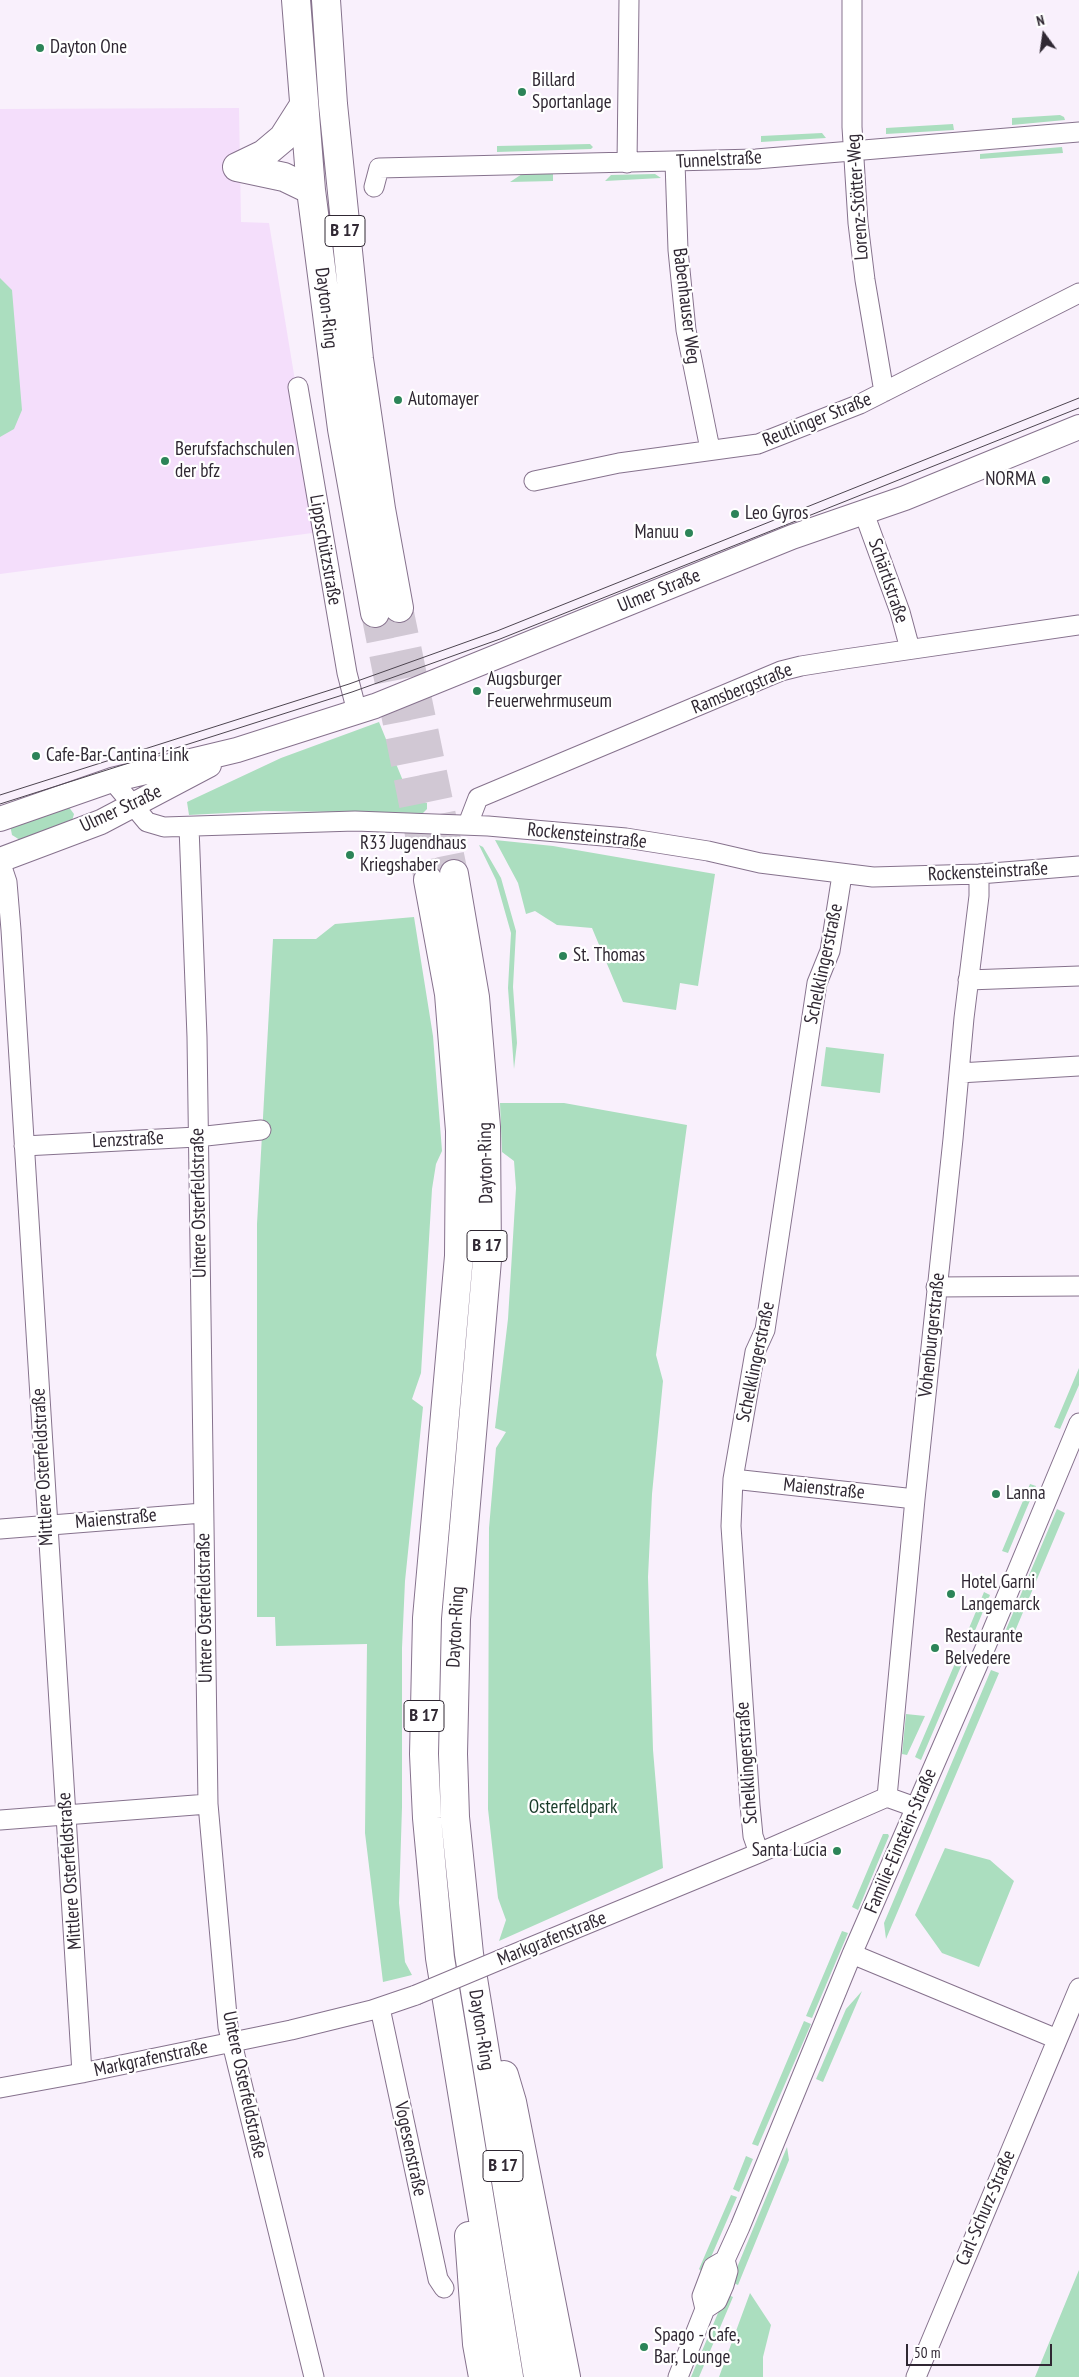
<!DOCTYPE html>
<html>
<head>
<meta charset="utf-8">
<style>
	body { margin:0 }
	#map { position:relative; width:1079px; height:2377px; overflow:hidden; background:#f9f0fc; font-family:"PT Sans Narrow",sans-serif }
	canvas { display:block }
	.north { position:absolute; left:1019px; top:10px; width:50px; height:50px; -webkit-text-stroke:4px #fff; paint-order:stroke; rotate:346deg; font-size:14px; font-weight:700; line-height:20px; text-align:center; color:#302833 }
	.north::after { content:''; display:block; margin:auto; width:18px; height:22px; background:#302833; clip-path:polygon(50% 0,100% 100%,50% 72%,0 100%) }
	.scale { position:absolute; left:906px; top:2344px; width:146px; height:22px; box-sizing:border-box; border:2px solid #302833; border-top:0; padding-left:6px; font-size:15px; line-height:18px; white-space:nowrap; color:#302833; -webkit-text-stroke:4px #fff; paint-order:stroke }
</style>
</head>
<body>
<div id="map">
<canvas width="1079" height="2377"></canvas>
<div class="north">N</div>
<div class="scale">50 m</div>
</div>
<script>
const c = document.querySelector('canvas').getContext('2d');
c.lineJoin = 'round';
function fillPath(path, color) { c.fillStyle = color; c.fill(path, 'evenodd'); }
const toPath = rows => new Path2D(rows.map(r => 'M' + r).join(''));
function trace(path, color, width, dash) { c.strokeStyle = color; c.lineWidth = width; c.lineCap = dash ? 'butt' : 'round'; c.setLineDash(dash || []); c.stroke(path); }
function label(font, color, halo, rows, align = 'center') {
  c.font = font + ' "PT Sans Narrow",sans-serif'; c.lineWidth = 4.5; c.setLineDash([]); c.textBaseline = 'middle'; c.strokeStyle = halo; c.fillStyle = color; for (const [text, x, y, turn = 0] of rows) {
    c.save(); c.translate(x, y); c.rotate((+turn || 0) * Math.PI / 180); c.textAlign = isNaN(turn) ? turn : align; if (halo) c.strokeText(text, 0, 0); c.fillText(text, 0, 0); c.restore();
  }
}
const built = toPath([
	[239,108,241,222,269,223,320,532,0,574,0,109]
]);
const green = toPath([
	[1060,115,1064,117,1065,120,1012,125,1012,118],
	[953,124,954,130,886,134,886,128],
	[822,133,826,138,761,142,761,136],
	[590,144,593,147,591,149,497,152,497,146],
	[1062,147,1063,153,980,159,980,154],
	[553,169,553,181,510,182,525,172],
	[655,174,661,178,605,181,611,175],
	[0,278,12,290,22,410,14,429,0,437],
	[379,722,410,798,427,803,427,809,423,813,264,811,189,815,187,802,281,758],
	[68,806,74,814,72,821,20,840,12,835,10,825],
	[495,840,553,846,715,874,698,986,680,983,676,1010,623,1002,592,928,557,925,535,911,526,914,518,883],
	[479,845,483,847,501,878,516,931,513,987,517,1043,514,1069,508,988,511,933,496,880],
	[414,917,433,1036,442,1151,436,1164,432,1189,421,1373,412,1399,423,1407,405,1581,402,1648,402,1807,399,1903,405,1962,412,1975,383,1982,365,1833,367,1644,276,1646,275,1617,257,1617,257,1224,273,939,316,939,335,924],
	[826,1047,884,1054,880,1093,821,1086],
	[500,1103,564,1103,687,1125,656,1355,663,1381,652,1494,648,1577,653,1750,663,1868,499,1941,506,1920,498,1898,488,1809,489,1528,496,1448,506,1432,495,1428,508,1319,516,1188,514,1161,502,1152],
	[1079,1368,1079,1385,1060,1429,1054,1427],
	[1030,1484,1036,1486,1008,1553,1002,1551],
	[1057,1509,1065,1513,1010,1643,1002,1639],
	[984,1592,990,1595,971,1640,965,1638],
	[959,1654,965,1657,921,1760,915,1757],
	[991,1670,999,1673,886,1939,884,1923],
	[906,1714,925,1716,907,1755,902,1754],
	[883,1834,888,1834,889,1836,858,1910,852,1907],
	[945,1848,990,1860,1014,1881,979,1967,942,1953,915,1915],
	[842,1931,848,1933,812,2018,806,2016],
	[862,1991,823,2082,816,2079,846,2009],
	[804,2021,811,2024,758,2146,752,2144],
	[787,2147,789,2160,738,2285,731,2282],
	[746,2156,753,2159,739,2192,733,2189],
	[731,2195,737,2197,705,2271,702,2272,699,2269],
	[1079,2270,1079,2377,1035,2377],
	[750,2293,771,2325,763,2357,763,2377,719,2377],
	[726,2294,733,2297,699,2377,691,2377]
]);
const trunkTunnel = toPath([
	[399,608,454,874],
	[375,613,428,880]
]);
const minor = toPath([
	[852,0,852,127,858,223,865,280,884,392],
	[675,162,678,250,686,330,710,449],
	[627,163,629,0],
	[374,187,379,168,756,159,1079,132],
	[298,387,347,673,357,712],
	[534,481,619,463,758,444,860,404,1079,293],
	[864,513,900,612,910,649],
	[112,780,147,822,164,827,355,821,488,826,626,838,708,851,760,863,873,877,979,874,1079,866],
	[468,824,478,798,781,671,801,666,845,659,1079,625],
	[189,827,197,1037,208,1804,228,2027,314,2377],
	[0,861,7,882,11,930,82,2073],
	[968,980,1079,976],
	[959,1073,1079,1066],
	[24,1146,197,1137,261,1130],
	[936,1287,1079,1286],
	[733,1479,915,1499],
	[0,1529,203,1513],
	[887,1797,915,1499,953,1139,964,1018,979,896,979,874],
	[0,1820,208,1804],
	[759,1853,753,1836,750,1805,731,1526,733,1479,755,1352,765,1330,817,983,830,951,842,875],
	[852,1954,1057,2039],
	[502,1959,759,1853,887,1797,915,1807],
	[380,2008,438,2279,444,2288],
	[0,2088,82,2073,291,2030,372,2010,416,1995],
	[705,2309,702,2296,713,2267,725,2260,740,2227,852,1954,986,1646,1079,1423],
	[678,2377,705,2309,717,2301,724,2285,728,2271,725,2260],
	[916,2377,1079,1988]
]);
const tertiary = toPath([
	[0,819,112,780,237,750,375,706,792,537,905,498,1079,427],
	[0,860,101,822,209,765]
]);
const trunk = toPath([
	[296,0,311,190,335,376,342,429,375,613],
	[326,0,333,104,359,359,381,509,399,608],
	[237,167,264,154,283,138,304,105],
	[237,167,284,177,311,190],
	[454,874,475,997,486,1127,487,1260,456,1619,453,1754,455,1817,469,1954,538,2377],
	[428,880,449,994,460,1131,459,1256,427,1618,424,1754,427,1818,440,1958,509,2377],
	[504,2075,512,2102,566,2377],
	[469,2236,477,2344,483,2377]
]);
const tram = toPath([
	[0,795,349,684,497,631,1079,398],
	[0,804,352,692,500,639,1079,408]
]);
const minorBridge = toPath([
	[416,1995,502,1959]
]);
const markers = [
	[40,48,5,"#2c8458"],
	[522,92,5,"#2c8458"],
	[398,400,5,"#2c8458"],
	[165,461,5,"#2c8458"],
	[1046,480,5,"#2c8458"],
	[735,514,5,"#2c8458"],
	[689,533,5,"#2c8458"],
	[477,691,5,"#2c8458"],
	[36,756,5,"#2c8458"],
	[350,855,5,"#2c8458"],
	[563,956,5,"#2c8458"],
	[996,1494,5,"#2c8458"],
	[951,1594,5,"#2c8458"],
	[935,1648,5,"#2c8458"],
	[837,1851,5,"#2c8458"],
	[644,2347,5,"#2c8458"]
];
const shields = [
	[345,231,40],
	[487,1246,40],
	[424,1716,40],
	[503,2166,40]
];
const shieldNames = [
	["B 17",345,231],
	["B 17",487,1246],
	["B 17",424,1716],
	["B 17",503,2166]
];
const poiNames = [
	["Dayton One",50,48],
	["Billard",532,81],
	["Sportanlage",532,103],
	["Automayer",408,400],
	["Berufsfachschulen",175,450],
	["der bfz",175,472],
	["NORMA",1036,480,"right"],
	["Leo Gyros",745,514],
	["Manuu",679,533,"right"],
	["Augsburger",487,680],
	["Feuerwehrmuseum",487,702],
	["Cafe-Bar-Cantina Link",46,756],
	["R33 Jugendhaus",360,844],
	["Kriegshaber",360,866],
	["St. Thomas",573,956],
	["Lanna",1006,1494],
	["Hotel Garni",961,1583],
	["Langemarck",961,1605],
	["Restaurante",945,1637],
	["Belvedere",945,1659],
	["Santa Lucia",827,1851,"right"],
	["Spago - Cafe,",654,2336],
	["Bar, Lounge",654,2358]
];
const streetNames = [
	["Tunnelstraße",719,160,-3],
	["Lorenz-Stötter-Weg",858,197,-94],
	["Babenhauser Weg",686,306,83],
	["Dayton-Ring",326,308,83],
	["Reutlinger Straße",817,420,-22],
	["Lippschützstraße",325,550,80],
	["Schärtlstraße",888,581,71],
	["Ulmer Straße",659,591,-22],
	["Ramsbergstraße",742,689,-22],
	["Ulmer Straße",121,809,-25],
	["Rockensteinstraße",587,836,6],
	["Rockensteinstraße",988,872,-3],
	["Schelklingerstraße",824,964,-78],
	["Lenzstraße",128,1140,-3],
	["Dayton-Ring",486,1163,-91],
	["Untere Osterfeldstraße",199,1203,-91],
	["Vohenburgerstraße",932,1335,-84],
	["Schelklingerstraße",756,1362,-78],
	["Mittlere Osterfeldstraße",43,1467,-93],
	["Maienstraße",824,1489,6],
	["Maienstraße",116,1519,-5],
	["Untere Osterfeldstraße",205,1608,-91],
	["Dayton-Ring",456,1627,-87],
	["Schelklingerstraße",747,1763,-94],
	["Familie-Einstein-Straße",901,1841,-67],
	["Mittlere Osterfeldstraße",70,1871,-94],
	["Markgrafenstraße",552,1939,-22],
	["Dayton-Ring",481,2030,81],
	["Markgrafenstraße",151,2059,-12],
	["Untere Osterfeldstraße",244,2085,78],
	["Vogesenstraße",410,2149,78],
	["Carl-Schurz-Straße",986,2208,-67]
];
const parkNames = [
	["Osterfeldpark",573,1808]
];
fillPath(built, '#f4defb');
fillPath(green, '#abdebf');
trace(trunkTunnel, '#d1c8d4', 28, [28, 14]);
trace(minor, '#86728d', 21);
trace(tertiary, '#86728d', 26);
trace(trunk, '#86728d', 30);
trace(minor, '#fff', 19);
trace(tertiary, '#fff', 24);
trace(trunk, '#fff', 28);
trace(tram, '#4d4550', 1);
trace(minorBridge, '#86728d', 21, []);
trace(minorBridge, '#fff', 19);
for (const [x, y, r, color] of markers) { const dot = new Path2D(); dot.arc(x, y, r, 0, 2 * Math.PI); c.fillStyle = color; c.fill(dot); trace(dot, '#fff', 2); }
for (const [x, y, w] of shields) { const box = new Path2D(); box.roundRect(x - w / 2, y - 15.5, w, 31, 4); c.fillStyle = '#fff'; c.fill(box); trace(box, '#302833', 1); }
label('bold 18px', '#302833', null, shieldNames);
label('19px', '#302833', '#fff', poiNames, 'left');
label('19px', '#302833', '#fff', streetNames);
label('19px', '#183a28', '#fff', parkNames);
</script>
</body>
</html>
